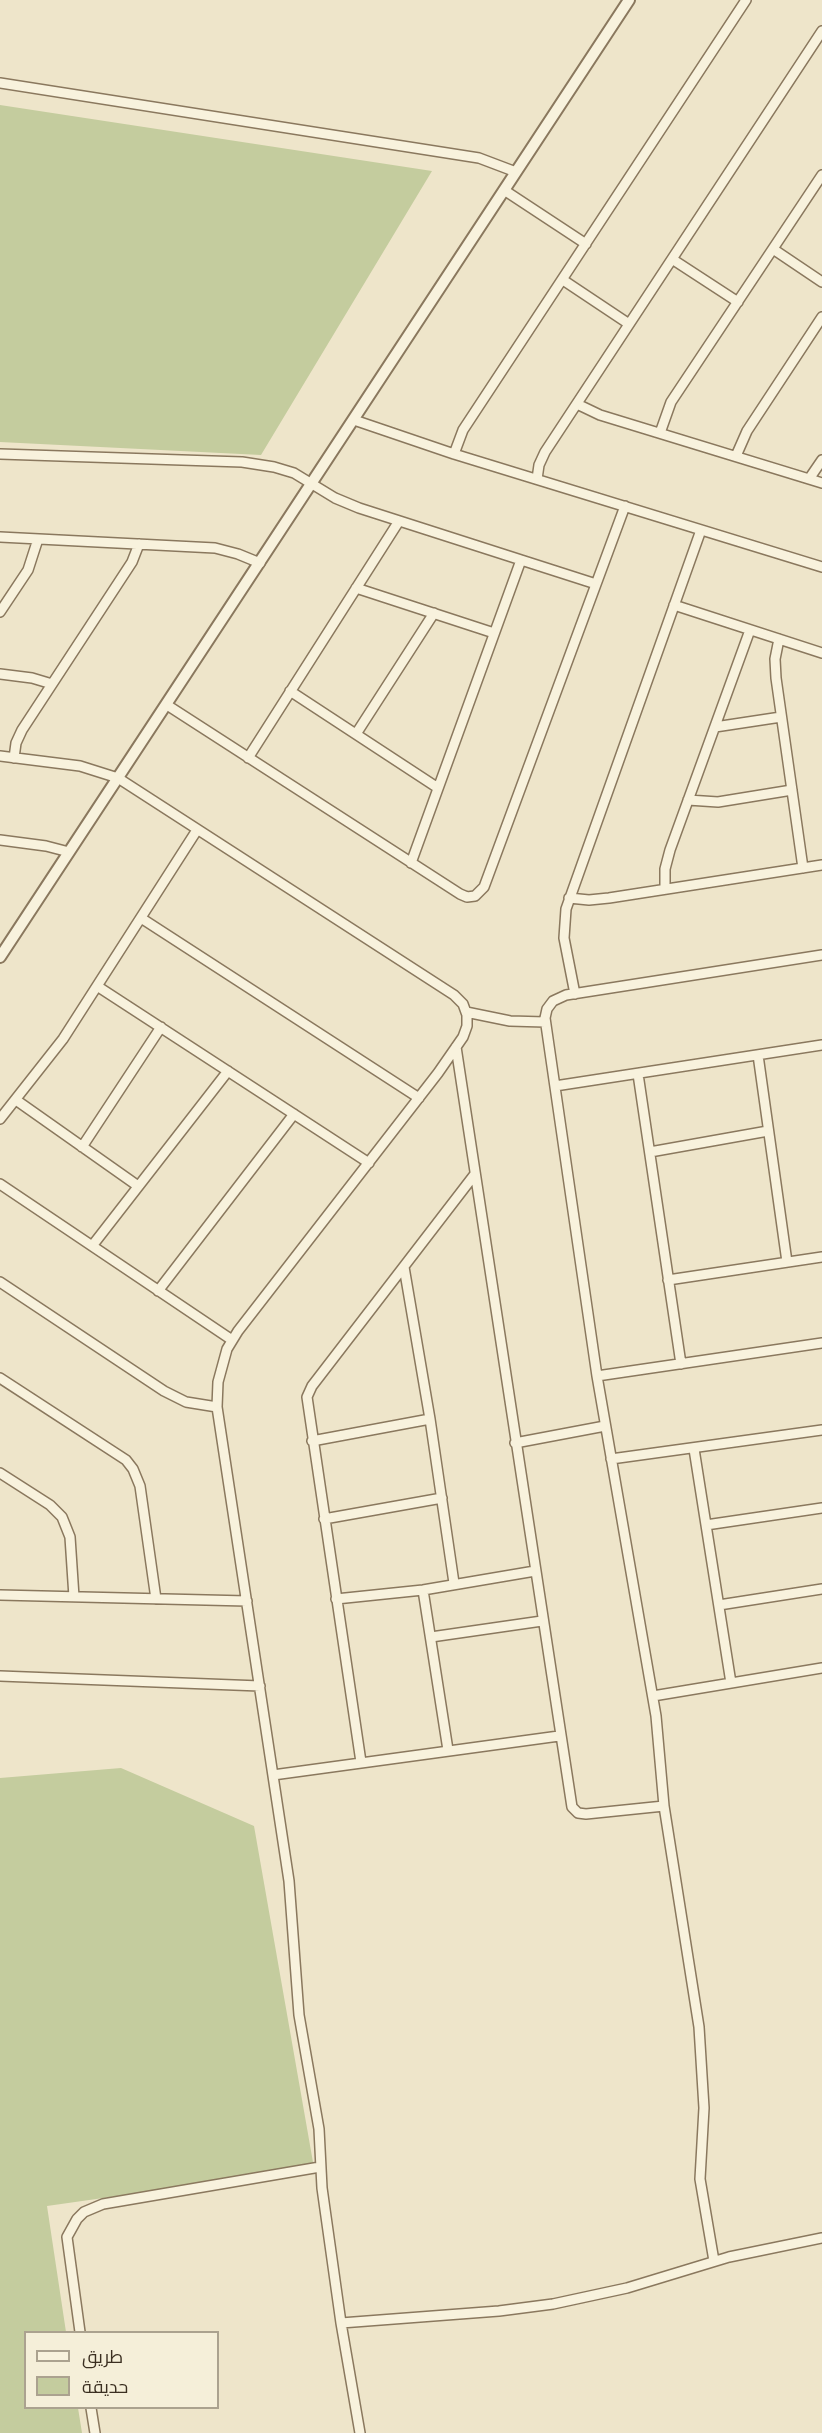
<!DOCTYPE html>
<html>
<head>
<meta charset="utf-8">
<style>
	body { margin:0 }
	#map { position:relative; width:822px; height:2433px; overflow:hidden; background:#eee5ca; font-family:Georgia,Cairo,serif }
	canvas { display:block }
	.legend { position:absolute; left:24px; top:2331px; width:195px; height:78px; box-sizing:border-box; background:#f5efd9; border:2px solid #aba28f; margin:0; padding:8px 10px; list-style:none; font-size:18px; color:#3b2f21 }
	.legend li { display:flex; align-items:center; gap:12px; height:30px }
	.legend b { width:30px; border:2px solid #aba28f }
</style>
</head>
<body>
<div id="map">
<canvas width="822" height="2433"></canvas>
<ul class="legend">
<li><b style="height:8px;background:#f8f2dd"></b>طريق</li>
<li><b style="height:16px;background:#c4cc9e"></b>حديقة</li>
</ul>
</div>
<script>
const c = document.querySelector('canvas').getContext('2d');
c.lineJoin = 'round';
function fillPath(path, color) { c.fillStyle = color; c.fill(path, 'evenodd'); }
const toPath = rows => new Path2D(rows.map(r => 'M' + r).join(''));
function trace(path, color, width, dash) { c.strokeStyle = color; c.lineWidth = width; c.lineCap = dash ? 'butt' : 'round'; c.setLineDash(dash || []); c.stroke(path); }
const green = toPath([
	[0,105,432,171,261,455,0,442],
	[121,1768,254,1826,314,2168,47,2206,66,2332,26,2332,26,2408,78,2408,82,2433,0,2433,0,1778]
]);
const minor = toPath([
	[0,83,479,158,516,172],
	[504,190,586,244],
	[773,249,822,282],
	[672,259,738,302],
	[563,280,629,324],
	[577,404,600,415,822,483],
	[354,420,454,454,822,567],
	[660,433,671,402,822,175],
	[0,454,242,462,274,467,294,473,335,498,359,508,596,584],
	[454,454,463,430,746,0],
	[736,456,747,431,822,317],
	[537,479,539,465,545,452,822,31],
	[809,479,822,460],
	[0,537,215,548,238,554,260,563],
	[356,588,494,633],
	[674,605,822,653],
	[0,612,28,570,38,539],
	[779,639,775,659,776,678,803,868],
	[0,674,32,678,52,684],
	[290,691,438,788],
	[167,705,460,894,467,897,475,896,484,887,625,506],
	[715,727,781,717],
	[356,734,434,613],
	[0,756,80,766,118,778,454,995,463,1004,467,1015,467,1026,463,1037,438,1073,238,1331,227,1349,218,1382,217,1407,289,1881,299,2015,319,2129,322,2188,341,2323,360,2433],
	[14,758,16,743,22,730,132,562,139,544],
	[248,758,399,521],
	[688,800,718,802,792,790],
	[0,840,46,846,69,852],
	[411,863,521,560],
	[665,889,665,869,670,850,750,630],
	[569,898,589,900,609,898,822,865],
	[141,918,419,1098],
	[97,986,369,1163],
	[575,994,564,938,566,909,701,530],
	[466,1012,510,1021,545,1022],
	[456,1047,572,1807,578,1813,586,1814,664,1806],
	[758,1055,787,1262],
	[638,1074,681,1364],
	[555,1086,822,1045],
	[16,1100,138,1186],
	[0,1119,63,1039,197,830],
	[82,1147,161,1027],
	[650,1152,768,1131],
	[0,1184,232,1340],
	[92,1246,228,1071],
	[404,1267,430,1419,454,1583],
	[668,1280,822,1257],
	[0,1282,164,1391,186,1402,217,1407],
	[158,1291,294,1114],
	[597,1376,822,1343],
	[0,1378,126,1460,133,1469,140,1486,156,1599],
	[312,1441,430,1419],
	[515,1443,605,1426],
	[694,1449,731,1683],
	[611,1459,822,1430],
	[0,1473,50,1505,62,1517,70,1537,74,1597],
	[324,1519,442,1498],
	[706,1525,822,1508],
	[423,1590,448,1750],
	[0,1595,247,1601],
	[336,1599,423,1590,535,1571],
	[719,1605,822,1589],
	[431,1637,542,1621],
	[0,1676,260,1686],
	[653,1696,822,1668],
	[361,1762,307,1397,312,1386,475,1174],
	[273,1775,559,1736],
	[714,2261,700,2179,704,2108,699,2027,664,1806,656,1716,597,1376,545,1018,547,1009,553,1001,566,995,822,955],
	[341,2323,499,2311,553,2304,627,2288,729,2257,822,2238],
	[80,2332,67,2237,77,2219,84,2212,103,2204,320,2167],
	[91,2408,95,2433]
]);
const tertiary = toPath([
	[0,957,629,0]
]);
fillPath(green, '#c4cc9e');
trace(minor, '#8a785e', 12);
trace(tertiary, '#8a785e', 14);
trace(minor, '#f8f2dd', 9);
trace(tertiary, '#f8f2dd', 10);
</script>
</body>
</html>
